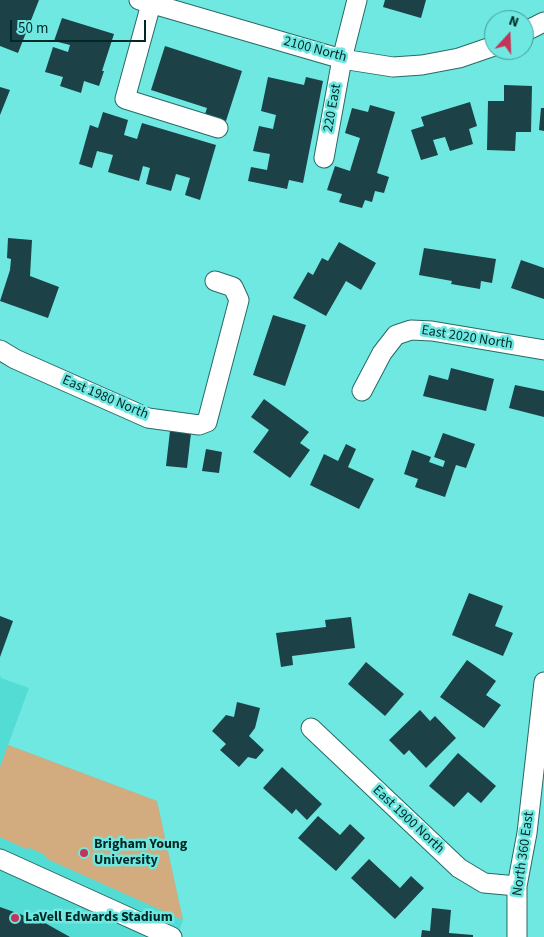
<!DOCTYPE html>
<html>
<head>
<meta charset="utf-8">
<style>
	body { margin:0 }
	#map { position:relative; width:544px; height:937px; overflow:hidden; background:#6fe8e1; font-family:"Source Sans 3",sans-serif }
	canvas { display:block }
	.north { position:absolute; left:484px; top:10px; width:50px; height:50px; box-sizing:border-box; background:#6fe8e1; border:1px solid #439b97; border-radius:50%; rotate:20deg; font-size:14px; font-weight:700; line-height:20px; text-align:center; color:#002827 }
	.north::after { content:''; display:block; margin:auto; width:18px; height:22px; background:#c33459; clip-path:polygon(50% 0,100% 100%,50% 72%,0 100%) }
	.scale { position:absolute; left:10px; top:20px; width:136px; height:22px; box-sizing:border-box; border:2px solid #002827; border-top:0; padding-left:6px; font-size:15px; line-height:18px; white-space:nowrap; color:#002827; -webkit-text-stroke:4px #6fe8e1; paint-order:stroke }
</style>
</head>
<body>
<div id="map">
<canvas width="544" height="937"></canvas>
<div class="north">N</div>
<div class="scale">50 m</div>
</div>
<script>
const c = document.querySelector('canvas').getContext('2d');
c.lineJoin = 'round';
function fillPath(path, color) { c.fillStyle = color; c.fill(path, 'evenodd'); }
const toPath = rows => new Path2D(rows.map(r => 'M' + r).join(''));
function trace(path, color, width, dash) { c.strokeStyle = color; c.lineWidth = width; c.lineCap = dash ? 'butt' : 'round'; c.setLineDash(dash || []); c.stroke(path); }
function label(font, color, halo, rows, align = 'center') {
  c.font = font + ' "Source Sans 3",sans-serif'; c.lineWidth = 5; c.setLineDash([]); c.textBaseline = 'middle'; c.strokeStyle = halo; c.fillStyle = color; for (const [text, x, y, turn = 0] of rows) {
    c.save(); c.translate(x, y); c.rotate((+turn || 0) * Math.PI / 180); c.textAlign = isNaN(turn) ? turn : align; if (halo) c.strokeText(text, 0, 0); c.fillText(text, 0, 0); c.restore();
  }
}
const built = toPath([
	[0,675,1,678,29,688,8,745,157,801,183,920,177,937,0,937]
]);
const green = toPath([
	[8,745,157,801,183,920,47,859,45,855,30,848,26,849,0,837,0,767]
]);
const building = toPath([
	[0,0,39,0,18,53,0,46],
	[385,0,426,0,421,18,383,7],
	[62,18,114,34,102,71,104,71,99,86,84,81,81,93,60,86,63,77,45,72,53,47,68,52,70,45,54,41],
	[165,46,242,71,226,121,205,114,207,108,151,90],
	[268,77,304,85,306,77,323,81,303,183,289,180,287,189,248,181,251,167,267,170,270,154,253,151,259,126,273,129,276,115,261,111],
	[504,85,532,86,531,132,516,132,515,151,487,150,488,101,504,101],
	[0,87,10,90,0,115],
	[470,102,477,126,469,129,473,144,450,151,445,137,433,140,438,155,421,160,411,130,424,126,421,117],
	[370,105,395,112,377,173,389,177,384,193,375,191,372,202,365,200,362,208,339,202,342,194,327,190,335,166,350,171,360,138,345,133,352,108,368,112],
	[541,108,544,108,544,131,539,130],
	[103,112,128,120,124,135,137,139,142,123,216,145,200,200,185,195,190,178,176,174,171,191,146,184,150,168,143,166,139,181,108,172,113,155,97,151,92,168,79,164,90,125,98,128],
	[8,238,32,240,30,276,59,287,48,318,0,301,10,270,11,259,7,258],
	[339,242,376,263,361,290,346,281,326,316,293,298,308,272,313,275,322,258,328,261],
	[424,248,496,259,492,283,481,281,480,289,451,284,452,281,419,275],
	[521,260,544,268,544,299,511,288],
	[273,315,306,325,285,386,253,375],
	[451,368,494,379,486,411,423,396,429,375,448,380],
	[515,385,544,391,544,417,509,408],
	[264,399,309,432,300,443,310,450,290,478,253,452,269,430,251,417],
	[170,431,191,433,187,468,166,466],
	[443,433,475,444,466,468,456,465,445,497,415,487,418,479,404,474,412,450,431,457,429,462,443,467,445,461,434,457],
	[346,444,356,449,348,467,374,479,359,509,310,485,324,454,338,461],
	[206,449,222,452,219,473,202,471],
	[469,593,503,606,495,626,513,633,503,656,452,635],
	[0,616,13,621,0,657],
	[351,617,355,648,292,656,293,665,281,667,276,633,326,627,325,620],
	[467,660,496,681,486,695,501,705,484,728,440,697],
	[366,662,404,694,385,716,348,684],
	[237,702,260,708,255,728,249,736,264,750,256,759,248,757,239,767,220,750,226,744,212,731,226,715,234,717],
	[420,710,430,721,435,716,456,738,426,768,409,750,404,755,389,740],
	[458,753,496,786,481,803,468,792,454,807,429,786],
	[282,767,322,804,307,820,296,809,292,814,263,788],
	[318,816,340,835,350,824,365,838,336,871,298,838],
	[369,859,400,888,411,876,424,888,395,919,351,878],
	[0,907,45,923,70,937,0,937],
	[432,908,451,910,449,933,473,935,473,937,421,937,422,930,430,931]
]);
const minor = toPath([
	[139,0,342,59,393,67,422,65,459,58,494,46],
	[151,4,125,99,218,128],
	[524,32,544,22],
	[324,158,342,59,357,0],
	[0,350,15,359,148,418,199,425,207,422,239,300,233,287,215,281],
	[362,391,382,353,396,335,411,330,432,331,544,350],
	[311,728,459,868,484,883,517,886],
	[0,859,172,937],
	[517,937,517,886,527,833,544,682]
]);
const markers = [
	[84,853,5,"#c33459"],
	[15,918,5,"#c33459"]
];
const streetNames = [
	["2100 North",315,50,15],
	["220 East",333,108,-80],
	["East 2020 North",467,338,9],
	["East 1980 North",105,398,23],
	["East 1900 North",408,820,43],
	["North 360 East",524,854,-82]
];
const poiNames = [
	["Brigham Young",94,845],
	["University",94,861],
	["LaVell Edwards Stadium",25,918]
];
fillPath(built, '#52dcd4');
fillPath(green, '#d2ab7e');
fillPath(building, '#1c4147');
trace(minor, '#286966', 21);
trace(minor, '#fff', 19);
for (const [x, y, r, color] of markers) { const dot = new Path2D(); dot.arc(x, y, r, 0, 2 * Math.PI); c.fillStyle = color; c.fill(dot); trace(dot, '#6fe8e1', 2); }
label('14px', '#002827', '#6fe8e1', streetNames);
label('bold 14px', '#002827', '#6fe8e1', poiNames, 'left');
</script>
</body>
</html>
